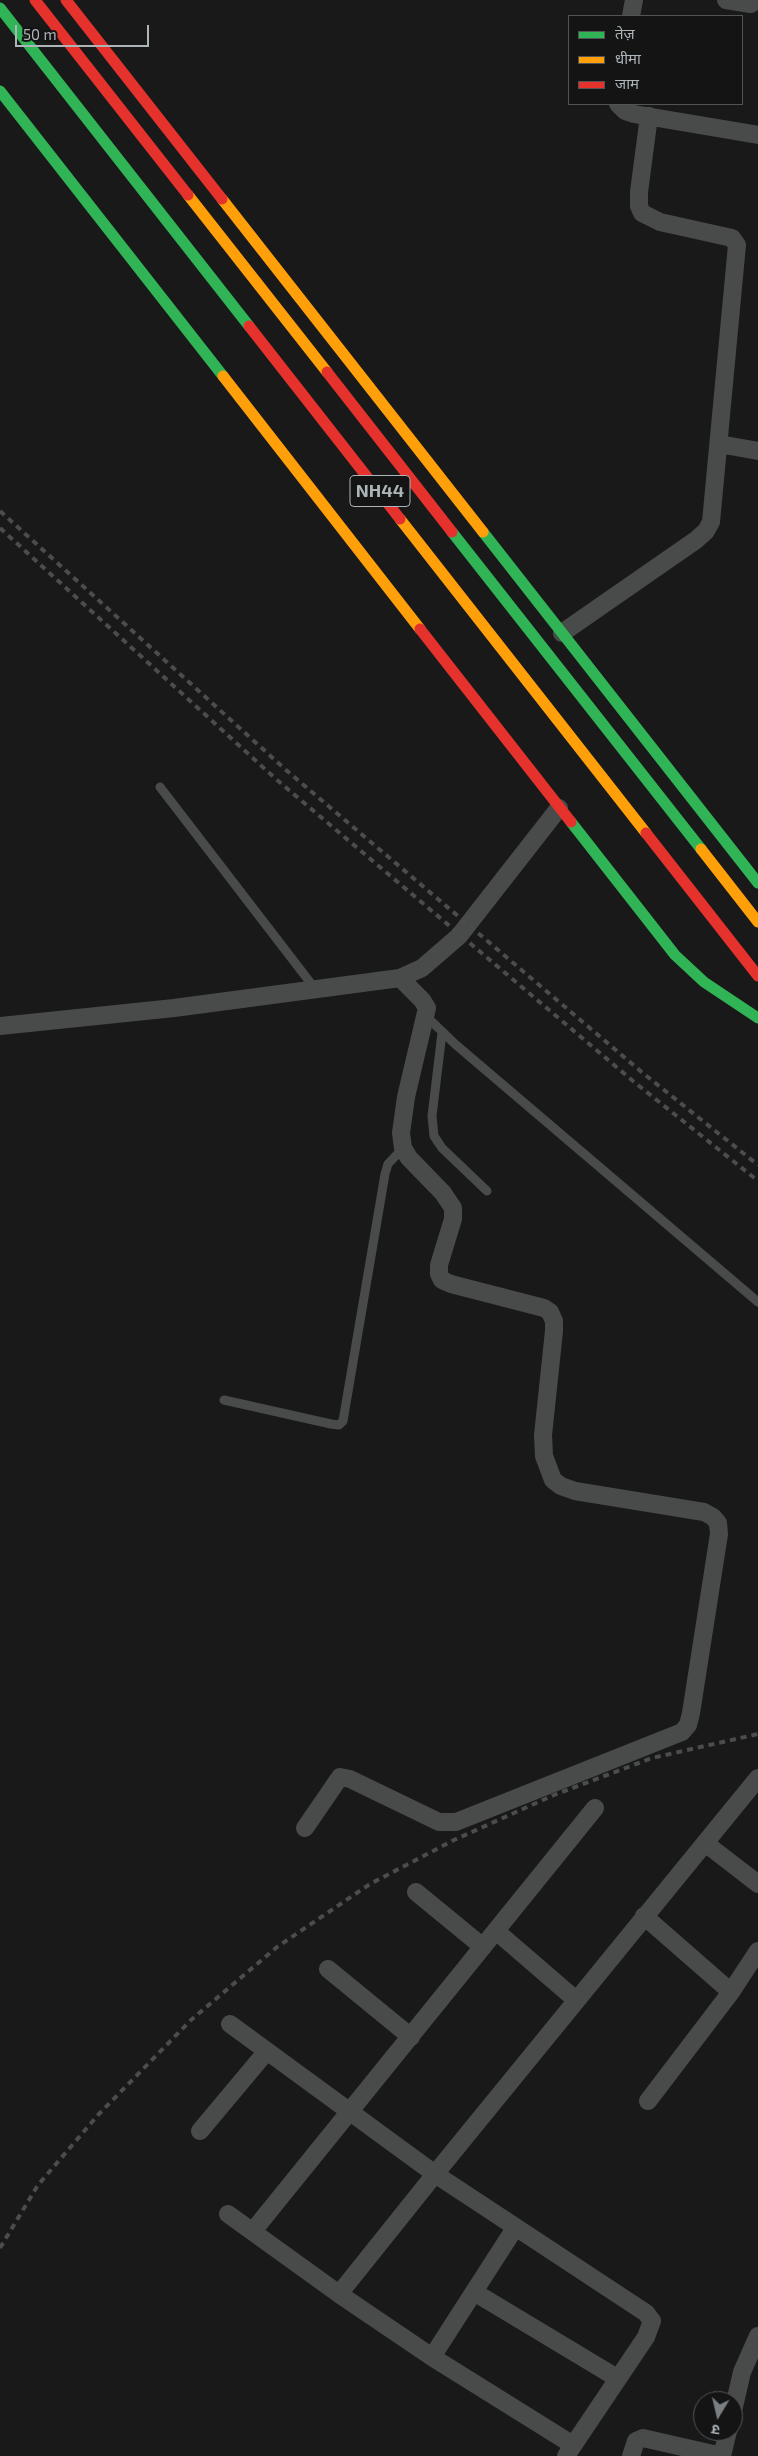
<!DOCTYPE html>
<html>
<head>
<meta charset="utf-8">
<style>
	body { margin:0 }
	#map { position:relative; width:758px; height:2456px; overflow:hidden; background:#19191a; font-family:"Exo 2","Noto Sans Devanagari",sans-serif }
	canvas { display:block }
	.legend { position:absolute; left:568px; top:15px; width:175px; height:90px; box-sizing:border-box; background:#141415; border:1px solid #515457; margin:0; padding:6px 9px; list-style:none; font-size:15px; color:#adb5b9 }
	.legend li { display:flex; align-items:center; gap:10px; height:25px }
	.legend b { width:25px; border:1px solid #515457 }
	.north { position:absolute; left:693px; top:2391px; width:50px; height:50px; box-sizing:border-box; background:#141415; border:1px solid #515457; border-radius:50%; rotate:189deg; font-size:14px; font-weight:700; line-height:20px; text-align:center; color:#adb5b9 }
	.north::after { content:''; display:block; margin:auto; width:18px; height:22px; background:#797e81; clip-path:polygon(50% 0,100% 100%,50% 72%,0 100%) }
	.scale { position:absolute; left:15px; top:25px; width:134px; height:22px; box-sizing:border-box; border:2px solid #adb5b9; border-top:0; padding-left:6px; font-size:15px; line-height:18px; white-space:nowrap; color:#adb5b9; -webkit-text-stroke:4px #141415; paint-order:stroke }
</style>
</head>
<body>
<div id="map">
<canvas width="758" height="2456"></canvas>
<ul class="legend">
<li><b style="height:6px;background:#30b455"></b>तेज़</li>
<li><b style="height:6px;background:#ff9f0a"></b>धीमा</li>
<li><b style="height:6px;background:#e5322d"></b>जाम</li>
</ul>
<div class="north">उ</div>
<div class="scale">50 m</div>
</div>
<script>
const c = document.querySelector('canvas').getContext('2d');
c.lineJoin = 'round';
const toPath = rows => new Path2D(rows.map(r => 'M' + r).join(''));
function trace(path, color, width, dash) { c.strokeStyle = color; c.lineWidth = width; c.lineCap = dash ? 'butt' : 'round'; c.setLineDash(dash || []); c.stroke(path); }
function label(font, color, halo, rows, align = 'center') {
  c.font = font + ' "Exo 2",sans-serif'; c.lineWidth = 5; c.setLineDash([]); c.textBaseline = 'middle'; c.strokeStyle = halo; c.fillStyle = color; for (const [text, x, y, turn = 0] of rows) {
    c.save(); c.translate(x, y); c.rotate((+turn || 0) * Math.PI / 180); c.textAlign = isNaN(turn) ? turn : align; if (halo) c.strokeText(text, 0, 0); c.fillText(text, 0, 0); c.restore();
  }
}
const lane = toPath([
	[160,787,316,990],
	[426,1016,455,1044,758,1302],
	[442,1033,432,1116,434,1136,442,1148,487,1191],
	[224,1400,331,1424,339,1425,343,1421,385,1174,388,1164,403,1148]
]);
const street = toPath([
	[726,0,751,4],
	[631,16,634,0],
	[618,104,625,111,634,114,758,135],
	[719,444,758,451],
	[562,633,696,540,706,531,711,522,737,245,732,238,660,222,642,213,639,206,639,192,649,116],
	[0,1026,174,1008,400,978,422,968,459,936,559,808],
	[305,1828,340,1777,350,1779,439,1822,456,1822,682,1732,688,1725,691,1713,719,1534,718,1523,713,1517,704,1512,575,1491,561,1486,553,1480,544,1456,543,1435,554,1331,554,1321,550,1312,544,1308,451,1284,442,1280,439,1274,439,1265,453,1219,453,1208,443,1193,409,1158,403,1148,401,1133,406,1097,427,1008,422,1000,400,978],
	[705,1843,758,1884],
	[416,1892,483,1947],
	[644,1916,731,1992,648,2101],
	[496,1931,576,2000],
	[328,1969,411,2037],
	[731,1992,758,1951],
	[230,2024,435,2174,339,2294],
	[200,2131,267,2051],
	[228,2214,339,2294,432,2357,573,2445],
	[253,2231,595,1808],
	[474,2292,617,2378],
	[432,2357,515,2228],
	[733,2411,742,2372,758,2336],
	[566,2456,646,2337,652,2321,646,2313,435,2174,758,1778],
	[631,2456,636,2441,643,2438,722,2456],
	[722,2456,728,2431]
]);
const fast = toPath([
	[0,8,249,326],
	[0,91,223,376],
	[452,532,701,849],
	[483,532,758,883],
	[571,822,675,955,704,982,758,1018]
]);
const slow = toPath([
	[188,195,327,372],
	[222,199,483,532],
	[223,376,420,629],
	[400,519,646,833],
	[701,849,758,922]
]);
const jam = toPath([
	[35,0,188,195],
	[66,0,222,199],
	[249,326,400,519],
	[327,372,452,532],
	[420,629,571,822],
	[646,833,758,976]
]);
const rail = toPath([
	[0,511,286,770,644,1074,758,1165],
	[0,528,277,780,633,1081,758,1181],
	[0,2248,38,2185,98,2115,191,2020,277,1947,370,1884,454,1840,554,1795,652,1758,758,1734]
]);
const shields = [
	[380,491,60]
];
const shieldNames = [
	["NH44",380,491]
];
trace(lane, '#494b4b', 9);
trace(street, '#494b4b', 18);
trace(fast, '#30b455', 11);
trace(slow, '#ff9f0a', 11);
trace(jam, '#e5322d', 11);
trace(rail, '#4a4c4d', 4, [6, 5]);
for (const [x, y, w] of shields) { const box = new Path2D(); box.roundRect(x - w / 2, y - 15.5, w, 31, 4); c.fillStyle = '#141415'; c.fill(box); trace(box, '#adb5b9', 1); }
label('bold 18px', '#adb5b9', null, shieldNames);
</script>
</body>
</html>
